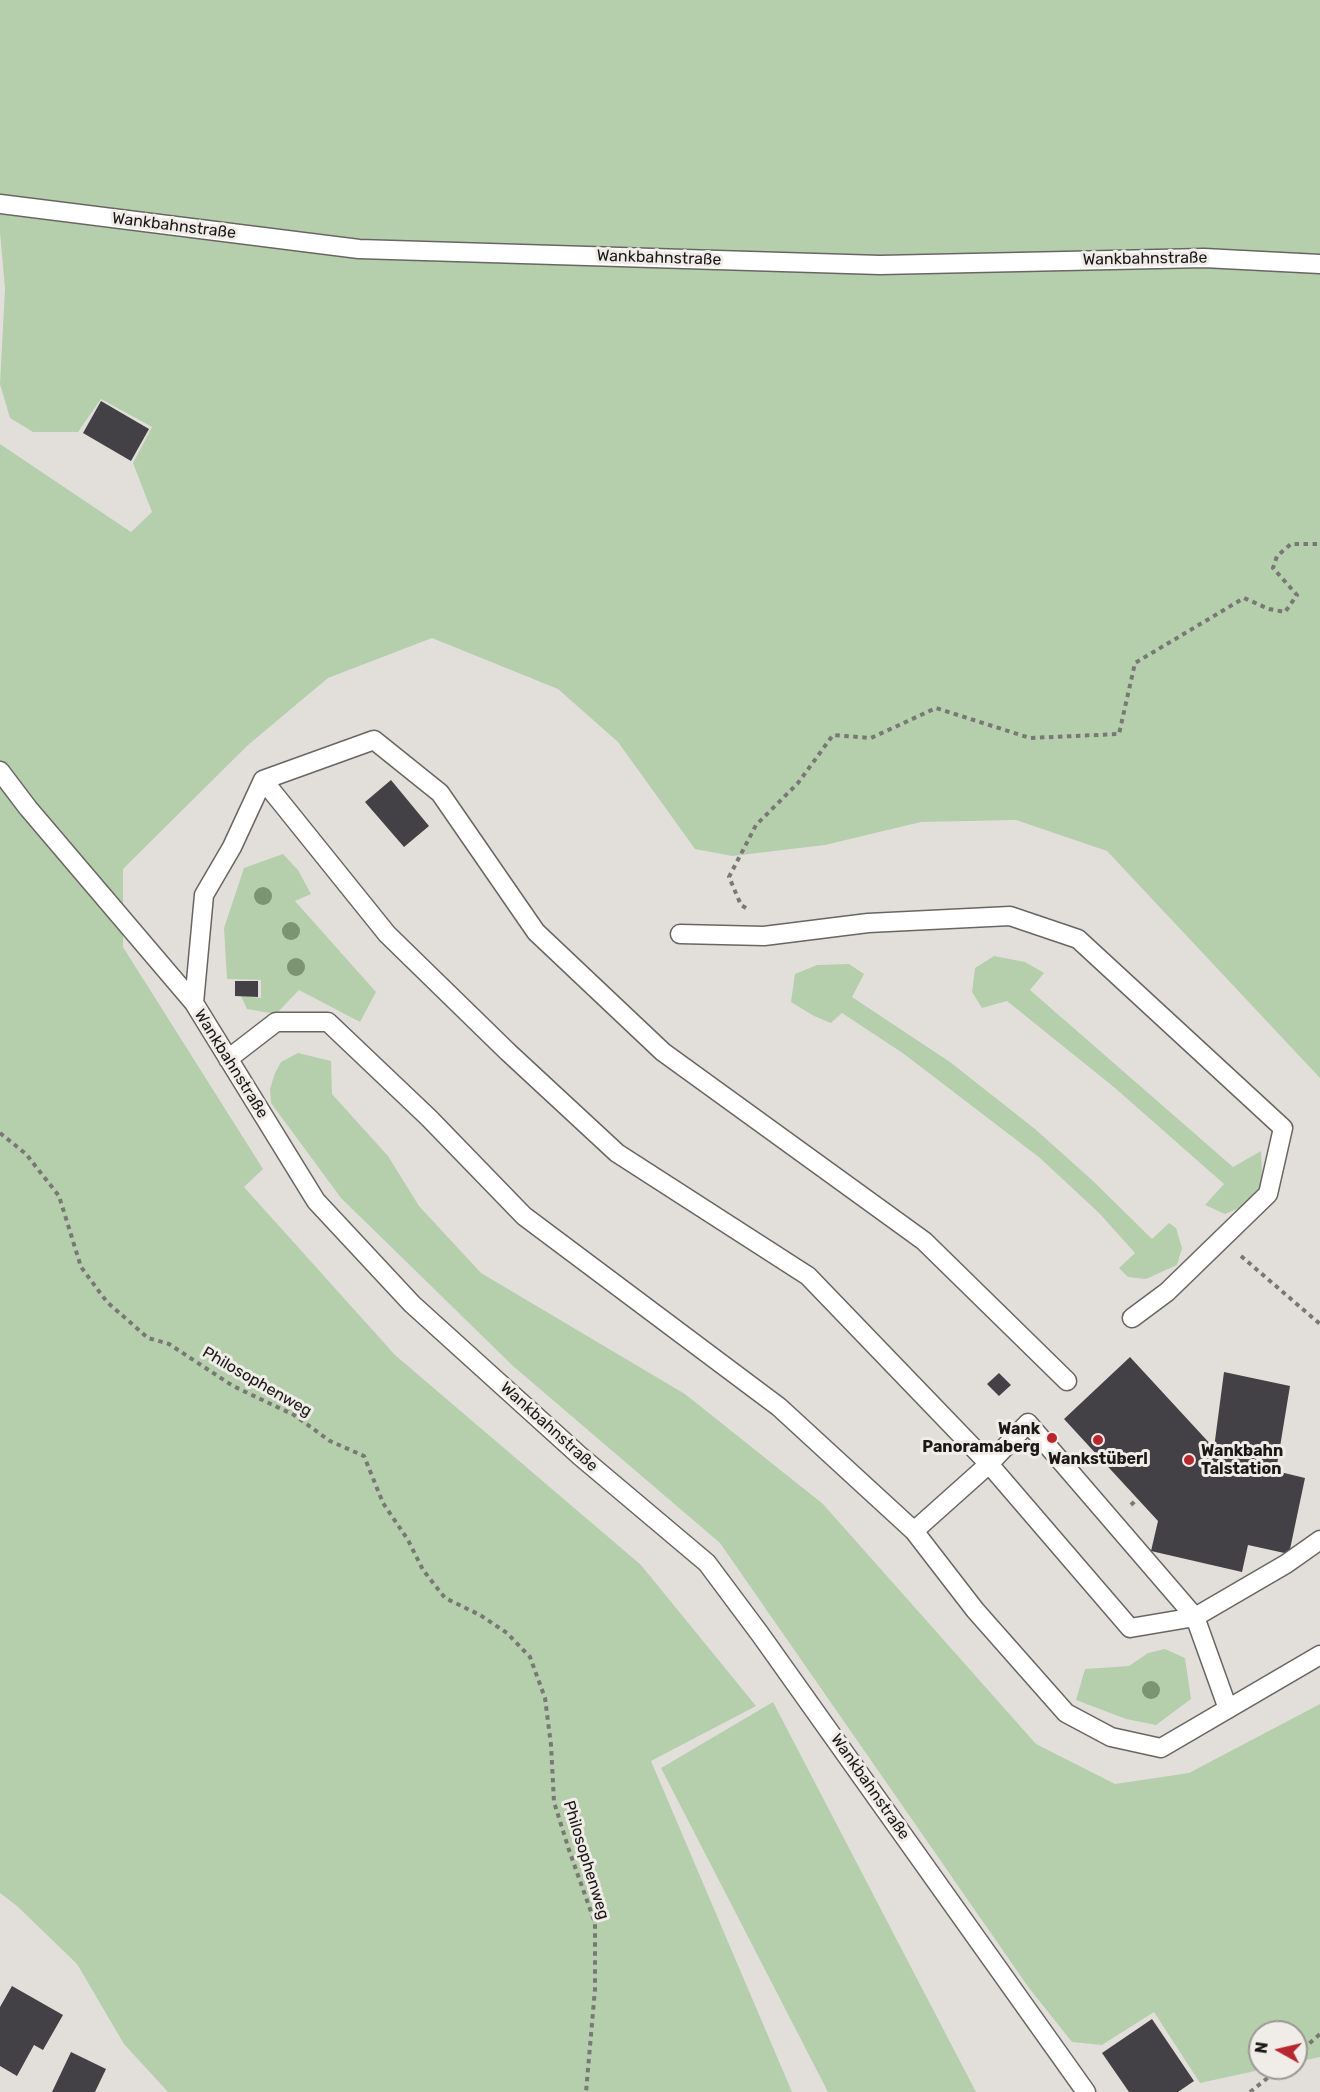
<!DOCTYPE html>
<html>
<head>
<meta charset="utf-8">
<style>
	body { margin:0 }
	#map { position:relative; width:1320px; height:2092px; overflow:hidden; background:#e2dfdb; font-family:Rubik,sans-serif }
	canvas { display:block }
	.north { position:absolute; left:1248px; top:2020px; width:60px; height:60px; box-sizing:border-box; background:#f0ede8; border:2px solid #9a9894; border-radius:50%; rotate:278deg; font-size:16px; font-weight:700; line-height:24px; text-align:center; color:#1a1917 }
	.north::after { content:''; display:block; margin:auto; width:21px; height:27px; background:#b7272d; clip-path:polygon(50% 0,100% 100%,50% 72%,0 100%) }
</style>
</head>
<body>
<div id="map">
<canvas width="1320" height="2092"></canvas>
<div class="north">N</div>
</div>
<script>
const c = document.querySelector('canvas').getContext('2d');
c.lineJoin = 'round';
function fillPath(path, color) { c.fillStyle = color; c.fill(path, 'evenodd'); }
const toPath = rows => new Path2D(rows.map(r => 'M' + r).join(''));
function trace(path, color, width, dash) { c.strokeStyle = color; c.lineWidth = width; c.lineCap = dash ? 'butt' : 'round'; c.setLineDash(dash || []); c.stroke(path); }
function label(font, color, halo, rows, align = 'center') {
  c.font = font + ' Rubik,sans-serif'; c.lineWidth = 6; c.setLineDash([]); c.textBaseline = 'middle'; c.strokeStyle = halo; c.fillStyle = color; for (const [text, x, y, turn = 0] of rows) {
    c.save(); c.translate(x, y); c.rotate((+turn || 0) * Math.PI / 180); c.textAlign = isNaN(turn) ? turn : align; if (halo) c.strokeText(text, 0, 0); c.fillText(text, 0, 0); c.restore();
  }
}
const green = toPath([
	[0,0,1320,0,1320,1078,1107,851,1016,820,921,822,825,845,732,856,695,849,618,742,558,689,432,638,328,678,248,745,123,869,123,947,263,1169,244,1187,395,1355,641,1565,756,1706,651,1761,792,2092,168,2092,124,2044,77,1964,17,1906,0,1893,0,444,131,532,152,512,133,463,152,427,101,399,78,432,33,432,10,418,0,384,5,289,0,232],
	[283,854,298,870,311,894,295,901,376,992,360,1022,299,990,276,1014,247,1009,241,996,261,998,261,980,227,979,224,928,244,868],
	[994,956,1025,962,1044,973,1030,990,1233,1167,1261,1151,1263,1189,1251,1203,1225,1214,1205,1205,1224,1184,1115,1088,1007,1001,982,1008,972,992,975,968],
	[849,964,864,974,852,997,950,1062,1035,1129,1092,1180,1152,1239,1169,1223,1176,1228,1182,1248,1177,1265,1146,1279,1128,1277,1119,1268,1135,1253,1099,1213,1040,1158,904,1054,842,1013,831,1023,814,1016,791,1002,795,974,817,965],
	[298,1053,331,1061,332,1094,388,1156,419,1206,481,1273,685,1394,823,1504,1036,1744,1115,1784,1189,1773,1320,1704,1320,2057,1296,2062,1296,2032,1260,2032,1260,2068,1269,2068,1200,2083,1154,2012,1102,2045,1072,2042,1029,1988,720,1543,513,1366,341,1198,271,1103,270,1089,275,1073,281,1062],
	[1165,1649,1185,1658,1191,1699,1156,1725,1126,1719,1076,1700,1085,1669,1129,1666,1148,1653],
	[773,1702,976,2092,828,2092,661,1768]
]);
const building = toPath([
	[101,401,149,429,131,461,83,433],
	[391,780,429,826,404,847,365,802],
	[235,981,258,981,258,997,235,996],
	[1130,1357,1214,1448,1224,1372,1290,1386,1276,1471,1305,1478,1289,1554,1248,1545,1242,1572,1151,1551,1158,1521,1064,1419],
	[999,1373,1011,1385,999,1396,987,1384],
	[12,1986,63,2015,43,2050,34,2045,17,2076,0,2066,0,2007],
	[1152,2019,1194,2081,1178,2092,1129,2092,1102,2053],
	[71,2052,106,2069,95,2092,52,2092]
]);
const path = toPath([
	[746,908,741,905,729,877,756,825,798,783,833,735,871,738,936,708,1030,738,1119,734,1135,663,1244,598,1269,609,1285,612,1297,595,1273,568,1277,556,1291,544,1320,544],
	[0,1133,26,1154,59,1196,81,1267,107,1302,148,1338,169,1344,233,1386,294,1415,330,1441,364,1456,383,1503,408,1540,423,1570,445,1598,480,1615,507,1633,530,1657,545,1698,551,1745,554,1802,569,1850,595,1923,595,1989,586,2092],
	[1241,1256,1320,1324],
	[1131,1505,1137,1499],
	[1296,2055,1320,2034],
	[1250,2092,1280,2068]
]);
const service = toPath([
	[0,204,359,249,880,265,1204,258,1320,264],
	[0,771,28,808,194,1003,316,1201,412,1304,580,1456,707,1563,760,1634,1086,2092],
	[263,780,387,934,508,1052,617,1153,808,1276,989,1464,1130,1628,1195,1617,1286,1564,1320,1540],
	[680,934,764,936,868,923,1010,916,1078,939,1283,1128,1268,1194,1167,1292,1132,1318],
	[194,1003,204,895,232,847,263,780,374,740,440,793,536,932,663,1052,924,1241,1067,1381],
	[228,1059,276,1022,328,1022,429,1118,524,1216,779,1407,914,1531,975,1610,1066,1713,1111,1737,1161,1748,1320,1655],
	[914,1531,989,1464,1028,1423,1195,1617,1228,1709]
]);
const trees = [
	[263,896],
	[291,931],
	[296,967],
	[1151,1690]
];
const markers = [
	[1052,1438,6,"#b7272d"],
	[1098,1440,6,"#b7272d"],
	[1189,1460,6,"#b7272d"]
];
const streetNames = [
	["Wankbahnstraße",174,226,7],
	["Wankbahnstraße",659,258,2],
	["Wankbahnstraße",1145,259,-1],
	["Wankbahnstraße",231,1064,58],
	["Philosophenweg",257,1382,30],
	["Wankbahnstraße",549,1427,42],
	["Wankbahnstraße",870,1787,55],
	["Philosophenweg",586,1860,73]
];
const poiNames = [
	["Wank",1040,1429],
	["Panoramaberg",1040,1447],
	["Wankbahn",1201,1451,"left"],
	["Talstation",1201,1469,"left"],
	["Wankstüberl",1098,1459,"center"]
];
fillPath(green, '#b5cfad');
fillPath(building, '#434145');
trace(service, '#696662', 21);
trace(path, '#7a7875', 4, [4.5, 4.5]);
trace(service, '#fff', 18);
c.fillStyle = '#7c9470';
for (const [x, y] of trees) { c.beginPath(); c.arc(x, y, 9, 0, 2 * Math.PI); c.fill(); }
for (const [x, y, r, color] of markers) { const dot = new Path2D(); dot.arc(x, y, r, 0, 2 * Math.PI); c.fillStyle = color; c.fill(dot); trace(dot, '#f0ede8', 2); }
label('16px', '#1a1917', '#f0ede8', streetNames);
label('bold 16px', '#1a1917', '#f0ede8', poiNames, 'right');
</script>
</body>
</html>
